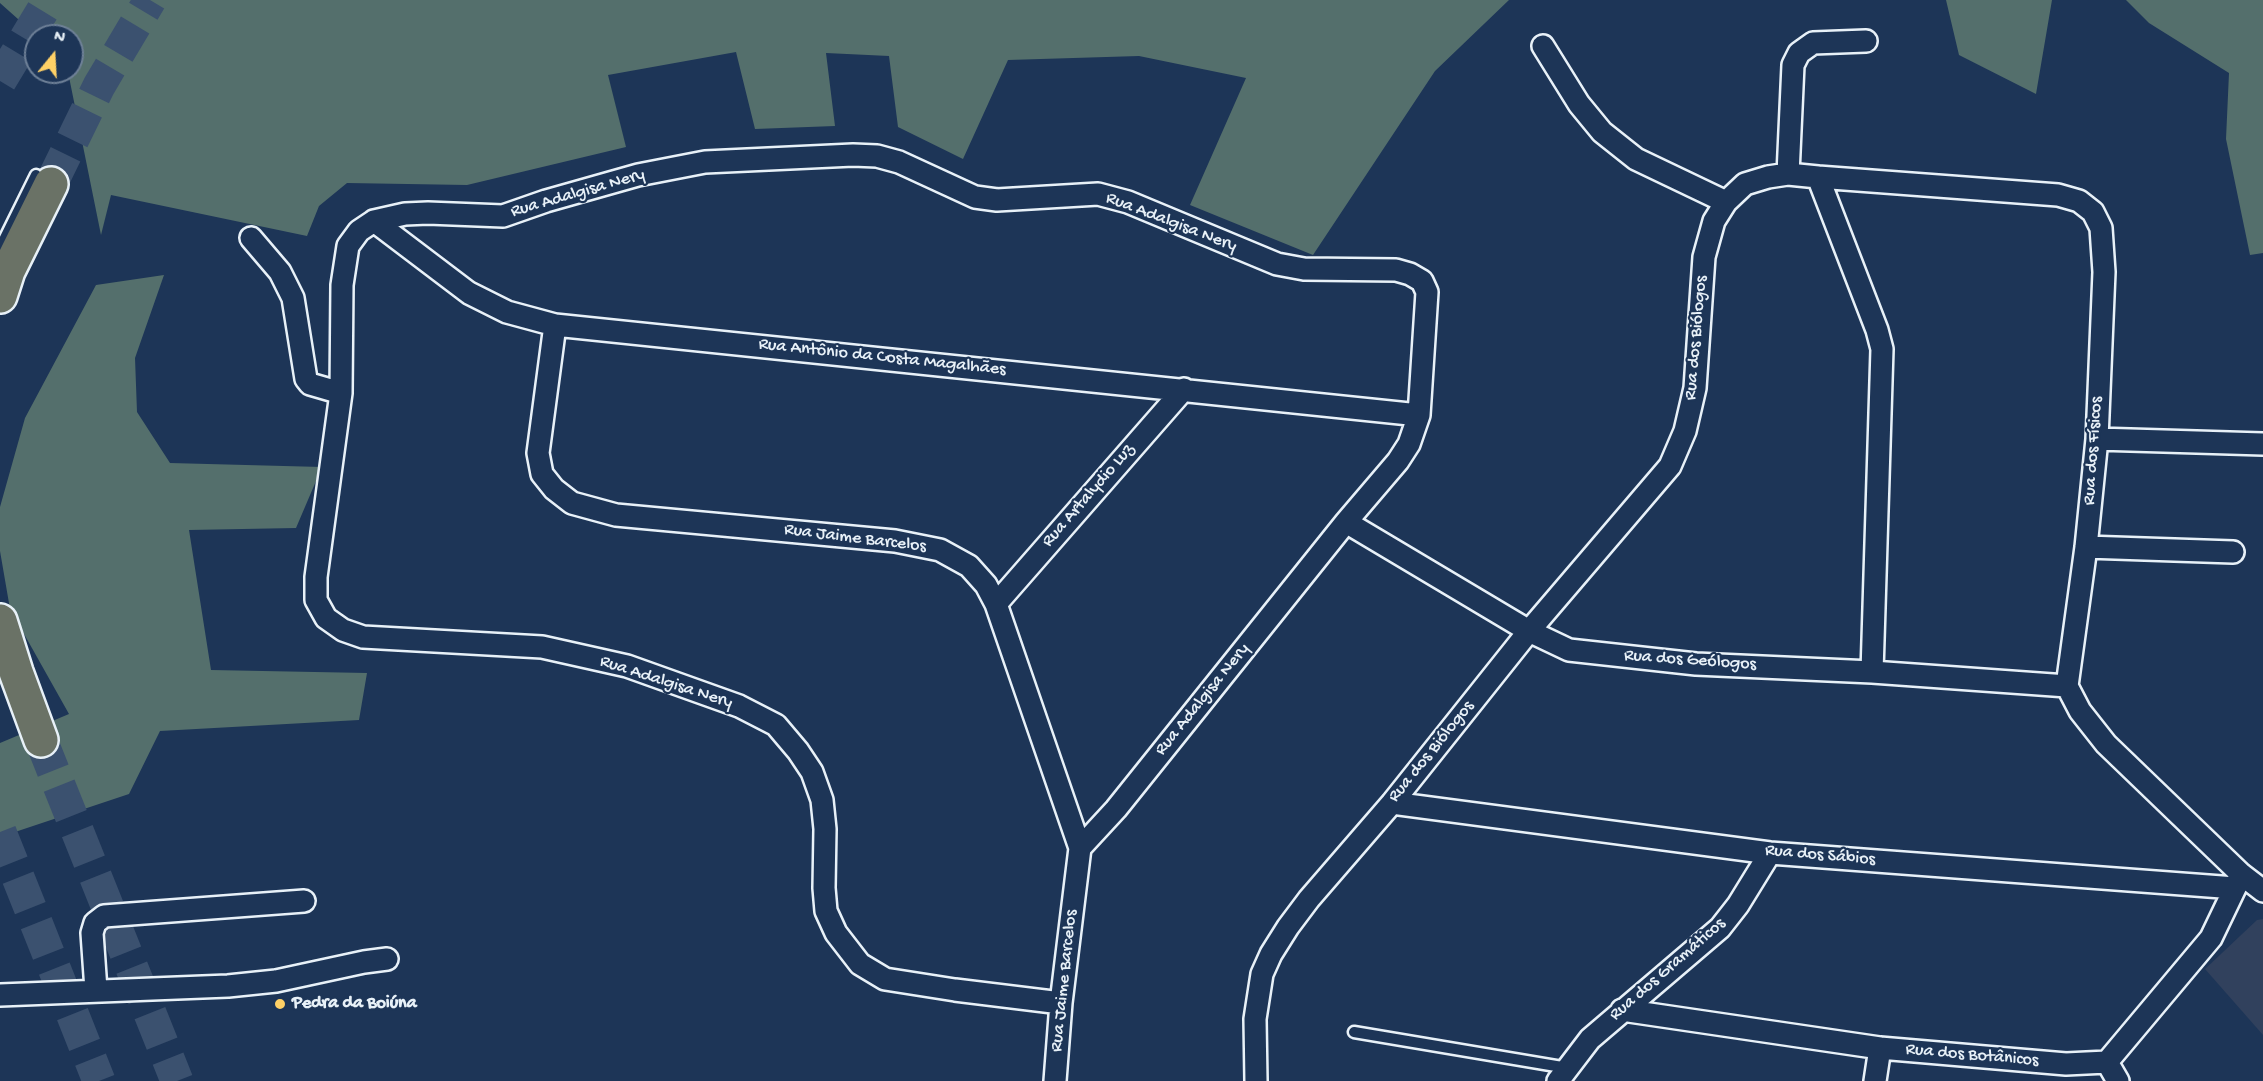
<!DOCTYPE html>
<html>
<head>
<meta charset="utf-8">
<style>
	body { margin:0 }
	#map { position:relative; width:2263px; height:1081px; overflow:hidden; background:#1d3557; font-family:"Gochi Hand",sans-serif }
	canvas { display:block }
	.north { position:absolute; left:24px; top:24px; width:60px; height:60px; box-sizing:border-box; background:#1d3557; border:2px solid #6e8097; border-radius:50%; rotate:18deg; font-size:16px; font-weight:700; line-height:24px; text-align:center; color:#e8f1f8 }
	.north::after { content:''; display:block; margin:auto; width:21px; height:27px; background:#ffd166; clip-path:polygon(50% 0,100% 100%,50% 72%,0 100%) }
</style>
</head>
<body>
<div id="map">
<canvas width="2263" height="1081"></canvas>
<div class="north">N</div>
</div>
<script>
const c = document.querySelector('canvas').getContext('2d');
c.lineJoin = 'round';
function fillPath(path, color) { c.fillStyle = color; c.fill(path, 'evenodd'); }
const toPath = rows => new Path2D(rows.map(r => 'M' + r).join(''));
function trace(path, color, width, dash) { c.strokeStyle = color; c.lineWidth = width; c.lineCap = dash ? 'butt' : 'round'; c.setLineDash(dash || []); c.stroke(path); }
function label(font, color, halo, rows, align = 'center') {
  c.font = font + ' "Gochi Hand",sans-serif'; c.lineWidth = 4.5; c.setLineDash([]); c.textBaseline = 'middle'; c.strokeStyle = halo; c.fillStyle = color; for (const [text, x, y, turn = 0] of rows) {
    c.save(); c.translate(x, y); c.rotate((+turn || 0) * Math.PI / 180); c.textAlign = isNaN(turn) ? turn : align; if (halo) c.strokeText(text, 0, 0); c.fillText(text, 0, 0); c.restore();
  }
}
const built = toPath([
	[2263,919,2263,1035,2205,969,2257,920]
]);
const green = toPath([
	[0,0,1509,0,1435,71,1313,255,1190,205,1246,78,1139,56,1008,60,963,159,898,127,889,56,826,53,835,126,755,129,736,52,608,75,626,147,467,185,347,183,319,206,307,236,111,195,101,235,68,72,72,72,72,36,37,36,0,3],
	[1946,0,2052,0,2036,94,1959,55],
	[2126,0,2263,0,2263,253,2250,255,2226,139,2229,73,2149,23],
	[164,275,135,358,137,412,170,463,322,467,296,528,189,530,211,670,367,673,359,720,160,731,129,794,0,837,0,743,69,714,10,609,0,551,0,507,25,418,96,285]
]);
const highwayTunnel = toPath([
	[0,81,49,0],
	[51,184,99,86,150,0],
	[41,740,177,1081],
	[0,832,99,1081]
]);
const lane = toPath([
	[0,248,36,175],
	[1354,1032,1568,1068]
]);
const street = toPath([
	[1543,46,1579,104,1602,132,1636,159,1726,202],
	[1788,174,1793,65,1799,53,1813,43,1866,41],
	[1818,177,2058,195,2079,201,2093,212,2101,228,2104,272,2097,439,2086,547,2067,686,2080,711,2106,744,2241,874,2263,891],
	[374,221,469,293,507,312,555,325,1419,415],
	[251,238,280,272,293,298,306,379,310,384,341,393],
	[555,325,538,453,542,474,554,489,572,503,616,515,895,541,940,550,969,566,986,585,996,604,1080,848,1061,1003,1055,1081],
	[2097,439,2263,444],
	[1346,522,1529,631,1569,650,1696,664,1872,672,2067,686],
	[2086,547,2233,552],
	[996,604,1184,389],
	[1392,803,1770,853,2235,888,2241,874],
	[96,990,92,933,95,923,104,916,304,901],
	[0,995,228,986,276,981,364,962,387,959],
	[1061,1003,955,990,885,979,860,964,836,933,826,911,824,888,825,829,822,800,812,772,798,751,776,725,739,706,627,666,542,647,363,637,343,630,326,618,316,600,316,577,341,393,342,285,348,246,359,231,374,221,405,214,428,213,503,216,546,201,638,175,705,162,853,155,877,156,899,162,975,197,997,200,1098,194,1128,202,1277,264,1304,269,1396,270,1410,274,1422,281,1427,292,1419,415,1409,444,1398,461,1346,522,1116,809,1080,848],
	[1622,1010,1880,1048,2066,1064,2107,1062,2211,938,2235,888],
	[2107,1062,2118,1081],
	[1256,1081,1255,1019,1262,974,1271,954,1288,927,1309,899,1392,803,1529,631,1670,466,1685,431,1695,388,1704,257,1714,221,1726,202,1745,184,1768,177,1788,174,1818,177,1877,330,1882,349,1872,672],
	[1558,1081,1590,1039,1720,928,1738,905,1770,853],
	[1875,1081,1880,1048]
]);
const highway = toPath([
	[0,296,8,271,51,184],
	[0,621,16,672,41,740]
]);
const markers = [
	[280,1004,6,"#ffd166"]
];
const streetNames = [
	["Rua Adalgisa Nery",578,194,-16],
	["Rua Adalgisa Nery",1171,223,21],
	["Rua dos Biólogos",1697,338,-85],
	["Rua Antônio da Costa Magalhães",882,358,6],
	["Rua dos Físicos",2094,451,-86],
	["Rua Artalydio Luz",1089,496,-49],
	["Rua Jaime Barcelos",855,539,7],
	["Rua dos Geólogos",1690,661,4],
	["Rua Adalgisa Nery",666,683,18],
	["Rua Adalgisa Nery",1203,700,-51],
	["Rua dos Biólogos",1432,752,-51],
	["Rua dos Sábios",1820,856,5],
	["Rua dos Gramáticos",1668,970,-41],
	["Rua Jaime Barcelos",1065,981,-84],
	["Rua dos Botânicos",1972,1056,5]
];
const poiNames = [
	["Pedra da Boiúna",292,1004]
];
fillPath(built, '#31415d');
fillPath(green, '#546f6c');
trace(highwayTunnel, '#3b516f', 33, [33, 16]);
trace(lane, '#e8f1f8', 15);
trace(street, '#e8f1f8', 26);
trace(highway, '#e8f1f8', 38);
trace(lane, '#1d3557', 10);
trace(street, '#1d3557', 21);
trace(highway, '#6a7266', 33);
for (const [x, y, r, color] of markers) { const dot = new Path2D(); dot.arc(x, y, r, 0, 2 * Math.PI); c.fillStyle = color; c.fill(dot); trace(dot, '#1d3557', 2); }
label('18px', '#e8f1f8', '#1d3557', streetNames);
label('bold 18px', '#e8f1f8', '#1d3557', poiNames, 'left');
</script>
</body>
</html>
